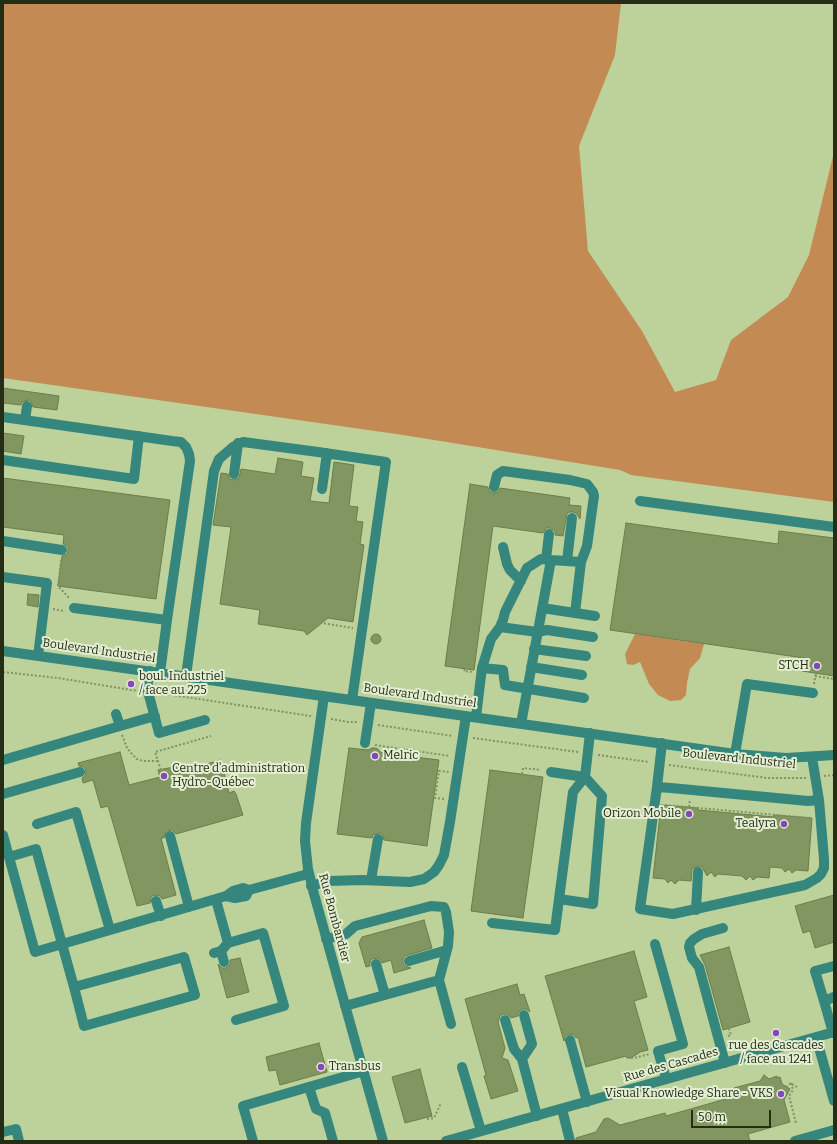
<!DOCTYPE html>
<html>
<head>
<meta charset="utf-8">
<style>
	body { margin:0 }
	#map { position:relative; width:837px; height:1144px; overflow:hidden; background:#bdd29a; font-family:Bitter,serif }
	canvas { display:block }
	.frame { position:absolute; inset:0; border:4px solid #252d17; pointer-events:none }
	.scale { position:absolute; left:691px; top:1110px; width:80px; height:18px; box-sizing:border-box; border:2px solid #252d17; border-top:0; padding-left:5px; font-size:12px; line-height:14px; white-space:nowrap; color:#252d17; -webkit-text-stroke:3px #e3eed2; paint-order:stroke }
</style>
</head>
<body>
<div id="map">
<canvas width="837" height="1144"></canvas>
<div class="frame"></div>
<div class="scale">50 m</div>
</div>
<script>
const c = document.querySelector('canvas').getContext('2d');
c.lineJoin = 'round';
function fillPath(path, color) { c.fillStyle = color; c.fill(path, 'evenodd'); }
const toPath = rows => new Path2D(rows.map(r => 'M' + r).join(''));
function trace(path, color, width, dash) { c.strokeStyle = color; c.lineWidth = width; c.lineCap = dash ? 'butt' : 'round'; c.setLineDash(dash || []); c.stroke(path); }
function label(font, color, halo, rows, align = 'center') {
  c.font = font + ' Bitter,serif'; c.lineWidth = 4; c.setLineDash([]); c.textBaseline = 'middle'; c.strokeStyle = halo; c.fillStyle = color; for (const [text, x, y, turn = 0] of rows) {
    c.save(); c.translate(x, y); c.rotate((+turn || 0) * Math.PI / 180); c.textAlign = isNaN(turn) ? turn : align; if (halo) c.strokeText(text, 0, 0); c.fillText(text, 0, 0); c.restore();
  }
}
const green = toPath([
	[3,3,621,3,615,55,579,146,588,251,642,331,675,392,716,380,731,340,788,297,809,255,834,152,834,502,631,475,620,470,403,435,3,378],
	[635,634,704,644,700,658,690,669,687,683,686,695,681,700,670,701,658,695,649,684,640,662,633,665,627,664,625,654]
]);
const building = toPath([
	[3,388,59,396,57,410,33,407,31,401,28,400,22,402,21,405,3,403,3,388],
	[3,433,24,436,21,454,3,451,3,433],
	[278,458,303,462,301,476,314,478,310,501,329,503,334,462,354,465,349,506,358,507,356,521,363,522,360,544,364,545,353,622,328,618,307,635,304,631,258,624,260,610,220,604,231,527,213,525,221,473,228,474,230,479,234,480,239,478,241,469,275,474,278,458],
	[3,478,170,500,156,599,58,586,62,556,67,554,68,551,68,547,63,544,64,535,3,527,3,478],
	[470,484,488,487,489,491,493,493,498,492,500,488,570,498,569,505,581,506,580,519,576,513,573,512,569,512,567,514,563,536,555,535,555,531,550,528,546,528,543,533,493,526,474,670,445,666,470,484],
	[626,523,778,544,779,531,834,538,834,676,802,671,804,658,610,630,626,523],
	[28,594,39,595,38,607,27,605,28,594],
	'371 639a5 5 0 1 1 10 0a5 5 0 1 1-10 0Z',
	[349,748,368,750,372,748,375,748,378,749,380,752,404,756,407,753,413,753,415,757,439,760,427,846,384,840,382,834,379,833,373,835,372,838,337,834,349,748],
	[120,752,129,785,160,777,158,770,174,767,187,765,188,769,221,760,229,793,234,791,236,794,243,815,176,834,172,830,166,831,164,838,161,838,176,895,162,899,160,896,154,895,151,897,150,903,137,906,108,806,101,808,93,780,83,783,82,778,85,776,86,771,84,767,79,766,78,763,120,752],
	[490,770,543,777,523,918,471,911,490,770],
	[661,805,698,808,698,810,774,817,774,815,812,818,808,871,796,870,792,873,789,869,785,872,782,868,770,867,769,878,757,877,753,880,750,876,746,880,742,876,718,874,715,877,711,872,707,876,702,867,698,866,692,869,691,881,679,880,675,884,671,880,668,883,665,879,653,878,661,805],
	[834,895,834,942,815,948,810,931,803,933,795,906,834,895],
	[424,920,432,948,405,956,403,959,403,963,405,966,411,968,394,973,391,960,382,963,380,959,377,958,372,959,370,962,370,966,366,967,359,943,362,937,424,920],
	[729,947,750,1022,723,1030,705,965,700,955,729,947],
	[634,951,647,997,634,1001,648,1050,640,1052,631,1058,627,1058,626,1056,586,1067,578,1037,576,1038,574,1035,569,1034,565,1036,564,1041,545,976,634,951],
	[240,958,249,992,227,998,218,964,222,968,226,968,230,964,230,960,240,958],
	[517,984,520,995,524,994,530,1012,526,1009,522,1009,518,1013,518,1016,511,1018,507,1014,503,1014,500,1016,498,1022,505,1048,502,1058,508,1060,518,1091,491,1099,484,1076,486,1075,465,999,517,984],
	[319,1043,327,1072,280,1085,276,1070,269,1071,266,1057,319,1043],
	[420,1069,432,1116,405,1123,392,1077,420,1069],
	[764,1075,769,1079,777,1076,777,1078,780,1077,782,1084,790,1089,784,1100,790,1122,748,1134,750,1141,576,1141,576,1138,596,1132,604,1119,608,1118,620,1125,665,1113,666,1116,736,1096,734,1088,760,1081,764,1075]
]);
const path = toPath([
	[61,560,58,586,70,599],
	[53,609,64,611],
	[322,617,322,623,353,628],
	[465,669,464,671,473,672],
	[3,672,58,678,138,691],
	[815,676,834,679],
	[814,684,816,673],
	[159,693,311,716],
	[331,719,348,722,358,722],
	[378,725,453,736],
	[122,735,127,748,132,754,137,759,143,761,158,761],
	[473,738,578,752],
	[375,745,450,756],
	[598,755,649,762],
	[669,765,767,778,806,778],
	[161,770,155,752,211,736],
	[522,774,523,768,541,770],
	[824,776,834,775],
	[444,799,435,798,439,771,449,772],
	[665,805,810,818],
	[689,807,690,799],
	[728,1036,731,1035,729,1029],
	[631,1058,634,1058,650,1054],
	[325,1065,327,1072],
	[791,1083,793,1090,789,1096,796,1123],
	[792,1084,797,1087],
	[786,1087,791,1083],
	[427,1119,434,1118,441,1103]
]);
const minor = toPath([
	[3,417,172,441,181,442,186,447,189,454,190,461,167,620],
	[25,420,27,406],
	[3,460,134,479,139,436],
	[234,474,238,443],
	[494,487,497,475,503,471,570,480,587,484,593,492,594,496,587,546,581,562],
	[322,489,327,453],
	[640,501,834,527],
	[3,541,62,550],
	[503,547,507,564,510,570,521,581],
	[546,559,549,534],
	[567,561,572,518],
	[3,577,47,583,38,656],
	[74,608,167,620,160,673],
	[542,608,575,613,581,562,551,560],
	[575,613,595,616],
	[500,627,537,632,547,630,593,637],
	[534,649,586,656],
	[3,651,735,754,786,758,834,755],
	[531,667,582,675],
	[482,668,491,639,500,627,503,620,505,612,527,568,541,559,551,560,521,724],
	[150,671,147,688,159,733,205,720],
	[186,676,214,471,219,459,233,447,243,442,318,452,386,462,352,700],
	[324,696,306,823,305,841,308,869,314,894,383,1141],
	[116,714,120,726,155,716],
	[476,717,482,668,503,670,505,685,584,698],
	[365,743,371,703],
	[662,743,657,787,671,788,808,801,819,800,812,757],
	[735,754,747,684,813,693],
	[3,760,120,726],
	[551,772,585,777,590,733],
	[585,777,602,796,593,904,559,899,573,792,585,777],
	[657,787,640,909,673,914,805,885,817,878,821,874,824,868,824,859,819,800],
	[3,794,80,772],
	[37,824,76,812,110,930,226,896],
	[3,835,35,952,110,930],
	[170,836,189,907],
	[9,857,36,849,62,944,74,987,84,1026,195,995,184,957,74,987],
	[371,880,378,839],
	[311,886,329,881,362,880,410,882,424,879,434,872,439,865,444,855,450,822,466,716],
	[249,890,243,888,233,891,226,896,235,898,246,896,249,890,308,874],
	[216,900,228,943,263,933,284,1006,236,1020],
	[156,901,161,916],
	[696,910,698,872],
	[492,923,555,930,559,899],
	[723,928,702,934,694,939,690,943,689,947,692,958,699,967,725,1063],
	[326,939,346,934,355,926,431,906,444,907,446,912,449,932,448,946,439,980],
	[655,944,683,1044,658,1051,666,1079],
	[221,951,224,962],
	[214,953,221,951,228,943],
	[409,961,447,950],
	[376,964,385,995],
	[824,1001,815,971,834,966],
	[345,1006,439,980,451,1024],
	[505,1020,514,1049,522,1059,537,1116],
	[833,1033,824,1001,834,997],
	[816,1037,834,1101],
	[570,1040,587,1102],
	[522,1059,532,1044,524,1015],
	[462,1067,481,1131],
	[309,1087,316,1109,325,1113,333,1141],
	[562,1109,570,1141],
	[3,1132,16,1129,19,1141],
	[253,1141,243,1106,364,1071],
	[446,1141,834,1032],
	[795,1141,834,1130]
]);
const markers = [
	[817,666,4,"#8447bd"],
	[131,684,4,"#8447bd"],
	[375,756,4,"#8447bd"],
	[164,776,4,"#8447bd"],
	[689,814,4,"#8447bd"],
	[784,824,4,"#8447bd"],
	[776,1033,4,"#8447bd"],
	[321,1067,4,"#8447bd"],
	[781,1094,4,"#8447bd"]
];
const streetNames = [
	["Boulevard Industriel",99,651,8],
	["Boulevard Industriel",420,696,8],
	["Boulevard Industriel",739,759,6],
	["Rue Bombardier",334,918,75],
	["Rue des Cascades",671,1065,-16]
];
const poiNames = [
	["STCH",809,666],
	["boul. Industriel",139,677,"left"],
	["/ face au 225",139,691,"left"],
	["Melric",383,756,"left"],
	["Centre d'administration",172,769,"left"],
	["Hydro-Québec",172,783,"left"],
	["Orizon Mobile",681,814],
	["Tealyra",776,824],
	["rue des Cascades",776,1046,"center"],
	["/ face au 1241",776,1060,"center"],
	["Transbus",329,1067,"left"],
	["Visual Knowledge Share - VKS",773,1094]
];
fillPath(green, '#c38b53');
fillPath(building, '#829661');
trace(building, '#6b7d49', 1);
trace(path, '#819166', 2, [2, 2]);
trace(minor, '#35877d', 10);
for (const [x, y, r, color] of markers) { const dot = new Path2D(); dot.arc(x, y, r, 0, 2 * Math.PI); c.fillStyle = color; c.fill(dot); trace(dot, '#e3eed2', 1.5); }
label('12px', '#252d17', '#e3eed2', streetNames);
label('12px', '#252d17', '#e3eed2', poiNames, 'right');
</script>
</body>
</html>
